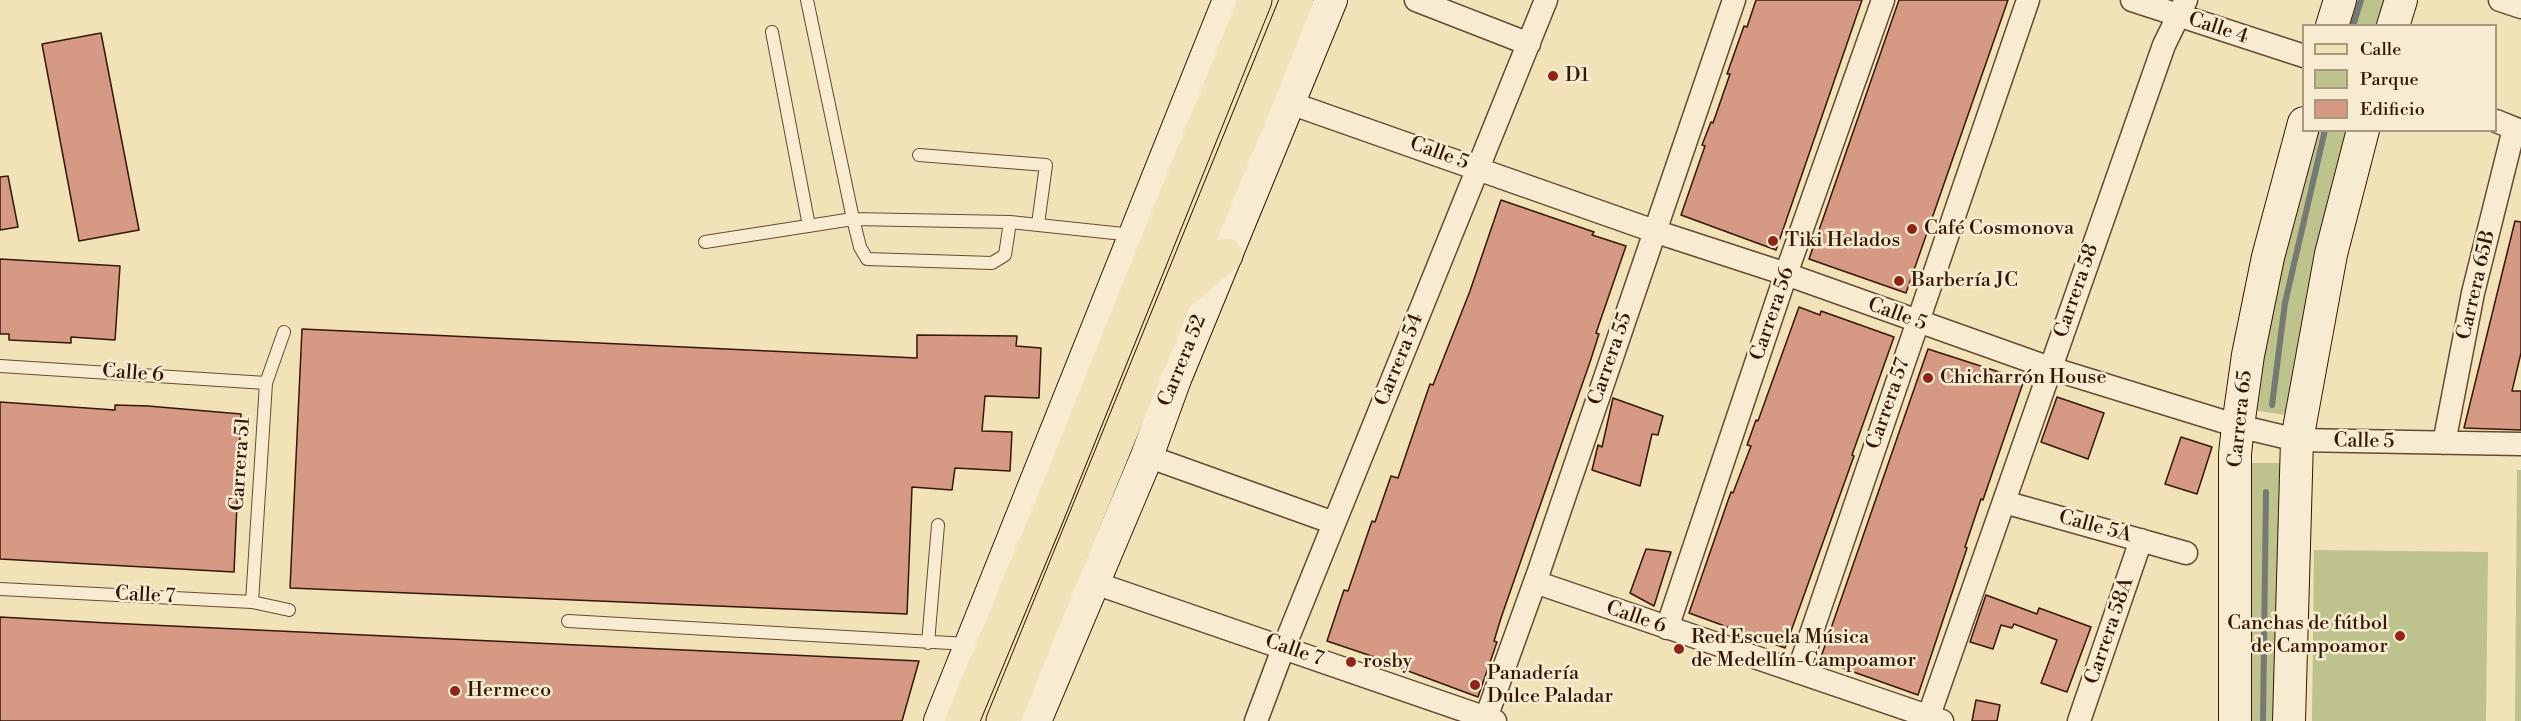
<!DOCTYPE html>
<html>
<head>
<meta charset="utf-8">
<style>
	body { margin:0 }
	#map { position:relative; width:2521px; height:721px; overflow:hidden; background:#f2e2b8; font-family:"Libre Bodoni",serif }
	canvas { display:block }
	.legend { position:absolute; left:2302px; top:24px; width:195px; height:108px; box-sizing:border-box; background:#f7ecd1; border:2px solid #a99780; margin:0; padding:8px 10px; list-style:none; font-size:18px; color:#351707 }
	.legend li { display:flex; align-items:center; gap:12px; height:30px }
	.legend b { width:30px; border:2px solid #a99780 }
</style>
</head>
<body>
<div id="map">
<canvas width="2521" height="721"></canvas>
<ul class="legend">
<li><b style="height:8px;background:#f2e2b8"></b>Calle</li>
<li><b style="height:16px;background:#bec28c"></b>Parque</li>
<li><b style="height:16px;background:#d59984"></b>Edificio</li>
</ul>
</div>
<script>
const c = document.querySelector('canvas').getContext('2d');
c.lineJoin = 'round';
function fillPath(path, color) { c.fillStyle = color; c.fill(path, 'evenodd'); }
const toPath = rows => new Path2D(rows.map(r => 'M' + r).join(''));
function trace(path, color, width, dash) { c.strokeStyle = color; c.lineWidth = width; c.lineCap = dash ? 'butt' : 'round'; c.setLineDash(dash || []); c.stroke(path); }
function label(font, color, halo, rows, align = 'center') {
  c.font = font + ' "Libre Bodoni",serif'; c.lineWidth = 5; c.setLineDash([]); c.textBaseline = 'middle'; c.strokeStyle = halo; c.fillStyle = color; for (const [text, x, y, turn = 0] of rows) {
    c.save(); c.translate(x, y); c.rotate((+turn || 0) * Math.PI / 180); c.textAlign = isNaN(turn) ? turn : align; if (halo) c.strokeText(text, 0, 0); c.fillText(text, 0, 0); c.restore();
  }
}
const green = toPath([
	[2349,0,2391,0,2384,25,2341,26],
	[2312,131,2354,131,2293,416,2252,410,2268,312],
	[2245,463,2285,463,2279,721,2243,721],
	[2517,470,2521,470,2521,721,2515,721],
	[2314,550,2488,552,2486,721,2312,721]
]);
const stream = toPath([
	[2353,26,2361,0],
	[2272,405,2285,303,2325,130],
	[2263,721,2266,492]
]);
const building = toPath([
	[1756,0,1862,0,1776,250,1681,215,1705,146,1702,145,1711,122,1713,123,1730,74,1727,74,1744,26,1747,27,1756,0],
	[1899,0,2008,0,1906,293,1809,259,1899,0],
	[101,33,139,230,79,241,42,44,101,33],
	[8,176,18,227,0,230,0,177,8,176],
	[1501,200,1594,232,1592,235,1626,246,1596,333,1599,334,1591,359,1501,618,1494,641,1497,642,1478,697,1400,668,1401,666,1327,641,1344,590,1348,591,1372,521,1375,522,1391,476,1398,478,1430,384,1433,385,1470,291,1501,200],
	[2515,221,2521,222,2521,353,2512,391,2521,391,2521,430,2464,428,2515,221],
	[0,259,120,266,115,340,71,337,71,343,9,340,9,334,0,334,0,259],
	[1799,307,1820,315,1821,311,1894,337,1852,455,1854,456,1785,648,1689,613,1731,492,1733,493,1751,446,1747,445,1756,420,1758,421,1799,307],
	[302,329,917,358,917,335,1017,336,1016,346,1041,348,1039,398,985,396,982,431,1012,432,1010,471,955,468,952,490,912,487,907,614,290,588,302,329],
	[1928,349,2024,380,1983,500,1981,499,1965,547,1967,548,1918,695,1820,660,1928,349],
	[2057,397,2104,413,2088,459,2041,442,2057,397],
	[1613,398,1663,416,1658,435,1652,434,1640,486,1592,470,1598,445,1602,447,1613,398],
	[0,402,115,410,115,405,148,406,241,414,234,572,0,559,0,402],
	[2181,437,2212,447,2197,494,2165,484,2181,437],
	[1646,549,1671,552,1654,606,1630,593,1646,549],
	[1986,595,2037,614,2039,608,2091,627,2067,692,2041,683,2057,640,2014,624,2012,628,2001,625,1993,649,1970,642,1986,595],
	[0,617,108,623,919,661,902,721,0,721,0,617],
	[1976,700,2000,705,1997,721,1972,721,1976,700]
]);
const lane = toPath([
	[807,0,853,219,1010,222,1133,235],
	[772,32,809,226],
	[919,155,1046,165,1038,224],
	[705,242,853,219,860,247,867,259,992,263,1005,255,1010,222],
	[0,366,266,383],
	[0,589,252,602,289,610],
	[252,602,266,383,284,332],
	[568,621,968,644],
	[928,643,938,525]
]);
const street = toPath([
	[1416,0,1529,44],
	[2132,0,2304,56],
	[2500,0,2521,7],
	[1290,103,1654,231,1786,274,2050,368,2238,426,2297,440,2521,444],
	[2496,121,2521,131],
	[2444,443,2473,293,2514,129],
	[1147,456,1334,523],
	[2004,502,2186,553],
	[1092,582,1495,721],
	[1535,582,1942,721],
	[1667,628,1786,274,1883,0],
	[1798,672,2028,0],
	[1486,718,1539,571,1734,0],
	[1256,721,1280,657,1546,0],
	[1927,721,2164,45,2186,0],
	[2079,721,2141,540]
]);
const secondary = toPath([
	[2332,26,2340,0],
	[2393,26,2401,0],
	[940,721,1229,0],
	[1035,721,1147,456,1175,379,1331,0],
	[2235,721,2235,454,2238,426,2248,355,2268,257,2304,123],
	[2289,721,2297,440,2331,254,2363,130]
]);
const primary = toPath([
	[1180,294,1226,255],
	[962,721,1045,521,1255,0],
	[1003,721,1297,0]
]);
const markers = [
	[1553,76,6,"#8f2418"],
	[1912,229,6,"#8f2418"],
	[1773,241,6,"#8f2418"],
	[1899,281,6,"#8f2418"],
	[1928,378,6,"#8f2418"],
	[2400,636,6,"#8f2418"],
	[1679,649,6,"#8f2418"],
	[1351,662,6,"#8f2418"],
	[1475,685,6,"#8f2418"],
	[455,691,6,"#8f2418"]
];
const streetNames = [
	["Calle 4",2218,29,18],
	["Calle 5",1439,154,20],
	["Carrera 65B",2477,285,-77],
	["Carrera 58",2077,291,-71],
	["Carrera 56",1773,314,-71],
	["Calle 5",1897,315,20],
	["Carrera 55",1611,359,-71],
	["Carrera 54",1400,360,-68],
	["Carrera 52",1183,361,-68],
	["Calle 6",133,374,4],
	["Carrera 57",1889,404,-71],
	["Carrera 65",2241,419,-84],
	["Calle 5",2364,442,1],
	["Carrera 51",241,464,-86],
	["Calle 5A",2095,527,15],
	["Calle 7",145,596,3],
	["Calle 6",1636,618,19],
	["Carrera 58A",2110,631,-71],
	["Calle 7",1294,651,19]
];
const poiNames = [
	["D1",1565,76],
	["Café Cosmonova",1924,229],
	["Tiki Helados",1785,241],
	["Barbería JC",1911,281],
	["Chicharrón House",1940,378],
	["Canchas de fútbol",2388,624,"right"],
	["de Campoamor",2388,647,"right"],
	["Red Escuela Música",1691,638],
	["de Medellín-Campoamor",1691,661],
	["rosby",1363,662],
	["Panadería",1487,674],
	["Dulce Paladar",1487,697],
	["Hermeco",467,691]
];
fillPath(green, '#bec28c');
trace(stream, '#757a72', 6);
fillPath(building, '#d59984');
trace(building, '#351707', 1.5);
trace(lane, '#644a33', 14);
trace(street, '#644a33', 25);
trace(secondary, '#351707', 34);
trace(primary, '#351707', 35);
trace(lane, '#f7ecd1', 12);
trace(street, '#f7ecd1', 22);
trace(secondary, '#f7ecd1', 32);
trace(primary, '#f2e2b8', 33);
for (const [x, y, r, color] of markers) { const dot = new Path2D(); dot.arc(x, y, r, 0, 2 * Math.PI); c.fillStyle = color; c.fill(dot); trace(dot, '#f7ecd1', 2); }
label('20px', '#351707', '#f7ecd1', streetNames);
label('20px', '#351707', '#f7ecd1', poiNames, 'left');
</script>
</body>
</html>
